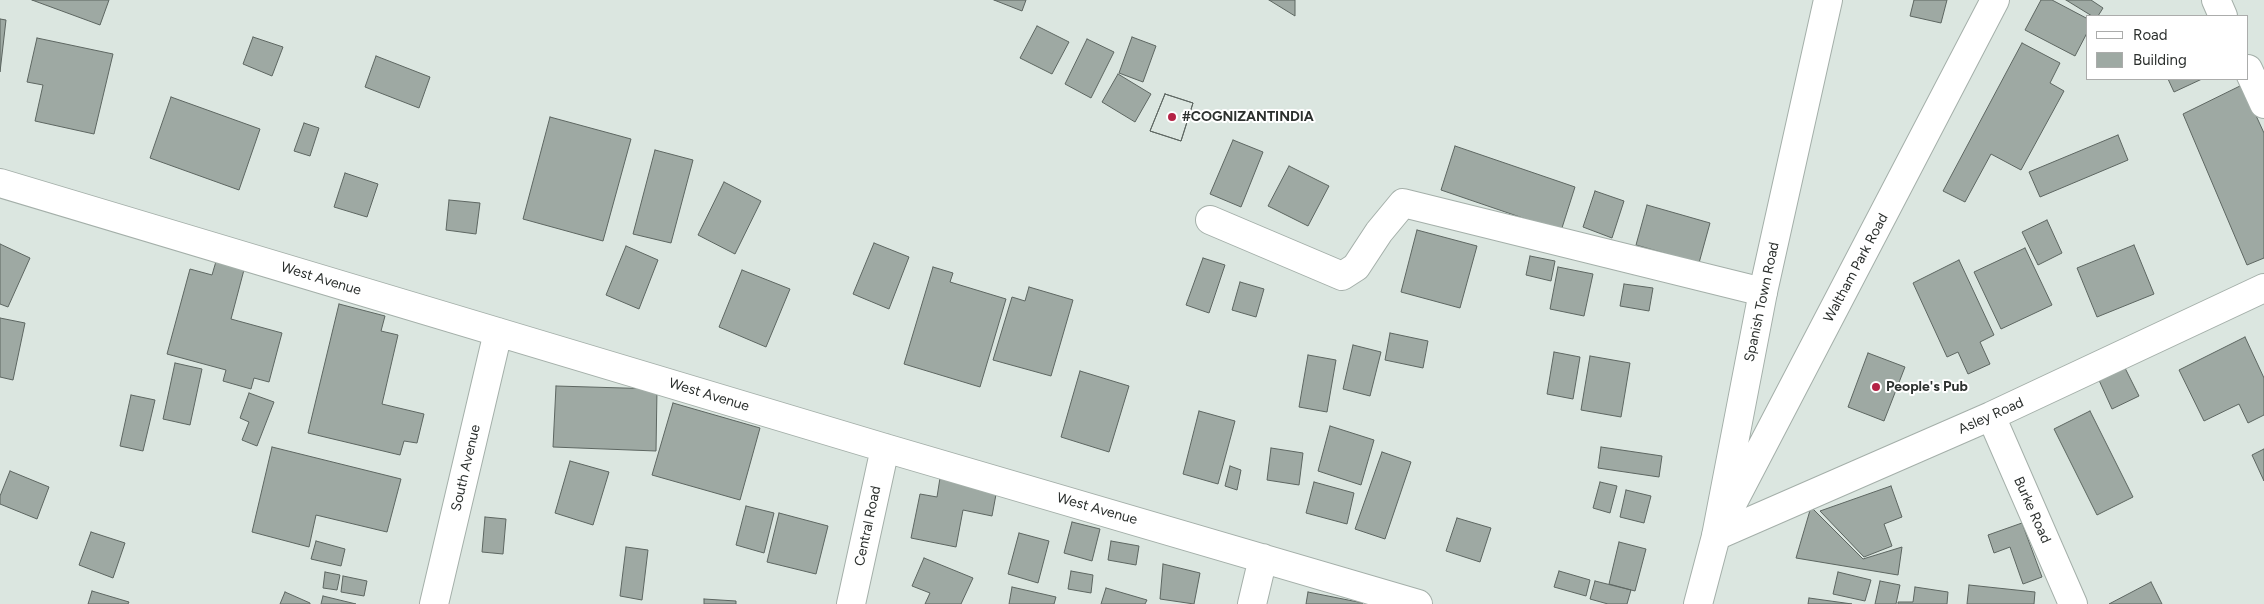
<!DOCTYPE html>
<html>
<head>
<meta charset="utf-8">
<style>
	body { margin:0 }
	#map { position:relative; width:2264px; height:604px; overflow:hidden; background:#dbe6e0; font-family:Figtree,sans-serif }
	canvas { display:block }
	.legend { position:absolute; left:2086px; top:15px; width:162px; height:65px; box-sizing:border-box; background:#fff; border:1px solid #abacab; margin:0; padding:6px 9px; list-style:none; font-size:15px; color:#2c302e }
	.legend li { display:flex; align-items:center; gap:10px; height:25px }
	.legend b { width:25px; border:1px solid #abacab }
</style>
</head>
<body>
<div id="map">
<canvas width="2264" height="604"></canvas>
<ul class="legend">
<li><b style="height:6px;background:#fff"></b>Road</li>
<li><b style="height:14px;background:#9ea9a3"></b>Building</li>
</ul>
</div>
<script>
const c = document.querySelector('canvas').getContext('2d');
c.lineJoin = 'round';
function fillPath(path, color) { c.fillStyle = color; c.fill(path, 'evenodd'); }
const toPath = rows => new Path2D(rows.map(r => 'M' + r).join(''));
function trace(path, color, width, dash) { c.strokeStyle = color; c.lineWidth = width; c.lineCap = dash ? 'butt' : 'round'; c.setLineDash(dash || []); c.stroke(path); }
function label(font, color, halo, rows, align = 'center') {
  c.font = font + ' Figtree,sans-serif'; c.lineWidth = 4; c.setLineDash([]); c.textBaseline = 'middle'; c.strokeStyle = halo; c.fillStyle = color; for (const [text, x, y, turn = 0] of rows) {
    c.save(); c.translate(x, y); c.rotate((+turn || 0) * Math.PI / 180); c.textAlign = isNaN(turn) ? turn : align; if (halo) c.strokeText(text, 0, 0); c.fillText(text, 0, 0); c.restore();
  }
}
const building = toPath([
	[32,0,109,0,100,25,32,0],
	[994,0,1026,0,1022,11,994,0],
	[1269,0,1295,0,1295,16,1269,0],
	[1914,0,1947,0,1941,23,1910,16,1914,0],
	[2041,0,2052,0,2088,19,2088,31,2075,56,2025,30,2041,0],
	[2066,0,2091,0,2103,8,2098,16,2092,16,2066,0],
	[0,19,6,20,0,72,0,19],
	[1037,26,1069,42,1052,74,1020,58,1037,26],
	[253,37,283,47,272,76,243,64,253,37],
	[1132,37,1156,46,1143,82,1119,73,1132,37],
	[37,38,113,54,94,134,35,121,43,85,27,82,37,38],
	[1087,39,1114,52,1091,98,1065,84,1087,39],
	[2022,43,2060,63,2050,83,2064,91,2021,170,1991,154,1965,202,1943,191,2022,43],
	[376,56,430,77,419,108,365,87,376,56],
	[1118,74,1151,94,1135,122,1102,102,1118,74],
	[2168,79,2202,79,2174,92,2168,79],
	[2242,85,2264,133,2264,258,2247,265,2183,114,2242,85],
	[1165,94,1193,103,1181,141,1150,131,1165,94],
	[1165,94,1193,103,1181,141,1150,131,1165,94],
	[171,97,260,129,239,190,150,158,171,97],
	[550,117,631,139,603,241,523,219,550,117],
	[304,123,319,128,310,156,294,151,304,123],
	[2118,135,2128,160,2040,197,2029,172,2118,135],
	[1233,140,1263,152,1241,207,1210,194,1233,140],
	[1455,146,1575,187,1561,231,1441,190,1455,146],
	[655,150,693,160,671,243,633,234,655,150],
	[1289,166,1329,186,1308,226,1268,206,1289,166],
	[345,173,378,184,367,217,334,207,345,173],
	[724,182,761,201,735,254,698,235,724,182],
	[1595,191,1624,201,1612,238,1583,227,1595,191],
	[449,200,480,203,476,234,446,230,449,200],
	[1647,205,1710,223,1699,263,1636,245,1647,205],
	[2047,220,2062,253,2038,265,2022,232,2047,220],
	[1417,230,1477,246,1460,308,1401,292,1417,230],
	[874,243,909,257,889,309,853,294,874,243],
	[0,244,30,258,8,307,0,304,0,244],
	[2134,245,2154,294,2097,317,2077,268,2134,245],
	[626,246,658,260,639,309,606,295,626,246],
	[2025,248,2052,305,2001,329,1974,272,2025,248],
	[1530,256,1555,261,1551,281,1526,275,1530,256],
	[217,258,245,266,231,319,282,333,269,382,254,378,251,389,223,381,226,370,167,354,190,269,212,275,217,258],
	[1203,258,1225,265,1209,313,1186,305,1203,258],
	[1959,260,1994,335,1980,342,1990,364,1968,374,1958,352,1947,357,1913,283,1959,260],
	[933,267,953,273,950,282,1006,299,980,387,904,364,933,267],
	[1558,267,1593,274,1584,316,1550,309,1558,267],
	[742,270,790,289,766,347,719,327,742,270],
	[1240,282,1264,289,1256,317,1232,310,1240,282],
	[1624,284,1653,288,1649,311,1620,306,1624,284],
	[1029,287,1073,300,1051,376,993,360,1012,297,1025,301,1029,287],
	[339,304,385,316,381,331,398,335,382,404,424,414,417,443,404,441,400,455,308,433,339,304],
	[0,318,25,323,13,380,0,377,0,318],
	[1390,333,1428,341,1423,368,1385,360,1390,333],
	[2245,337,2264,378,2264,415,2248,423,2239,404,2204,421,2179,370,2245,337],
	[1353,345,1381,352,1370,396,1343,389,1353,345],
	[1554,352,1580,357,1573,399,1547,394,1554,352],
	[1868,353,1905,367,1884,421,1848,407,1868,353],
	[1308,355,1336,360,1327,412,1299,407,1308,355],
	[1590,356,1630,363,1621,417,1581,410,1590,356],
	[175,363,202,369,190,425,163,419,175,363],
	[2124,366,2139,396,2112,409,2098,378,2124,366],
	[1080,371,1129,386,1109,452,1061,437,1080,371],
	[556,386,657,389,656,451,553,447,556,386],
	[249,393,274,402,257,446,242,440,249,422,240,418,249,393],
	[131,395,155,400,143,451,120,446,131,395],
	[673,403,760,428,740,500,652,475,673,403],
	[1199,411,1235,421,1218,484,1183,474,1199,411],
	[2090,411,2133,497,2097,515,2054,429,2090,411],
	[1330,426,1374,440,1361,485,1318,471,1330,426],
	[272,447,401,479,387,532,316,515,309,547,252,532,272,447],
	[1601,447,1662,456,1659,477,1598,468,1601,447],
	[1271,448,1303,453,1299,485,1267,480,1271,448],
	[2264,449,2264,481,2252,455,2264,449],
	[1382,452,1411,462,1385,539,1355,529,1382,452],
	[570,461,609,472,593,525,555,513,570,461],
	[1230,466,1241,470,1237,490,1225,486,1230,466],
	[10,471,49,487,37,519,0,504,0,496,10,471],
	[940,478,997,489,992,516,963,510,956,547,911,538,920,494,937,497,940,478],
	[1314,482,1354,493,1347,524,1306,513,1314,482],
	[1600,482,1617,486,1610,513,1593,508,1600,482],
	[1891,486,1902,517,1884,524,1892,546,1864,557,1820,511,1891,486],
	[1626,490,1651,496,1644,523,1620,517,1626,490],
	[746,506,774,513,764,553,736,545,746,506],
	[1811,507,1863,559,1902,547,1898,575,1796,558,1811,507],
	[779,513,828,526,816,574,767,562,779,513],
	[485,517,506,519,503,554,482,552,485,517],
	[1457,518,1491,528,1480,562,1446,551,1457,518],
	[1072,522,1100,529,1092,561,1064,553,1072,522],
	[2022,523,2042,577,2023,584,2010,547,1994,553,1988,535,2022,523],
	[91,532,125,543,113,578,79,565,91,532],
	[1019,533,1049,541,1038,583,1008,574,1019,533],
	[316,541,345,549,341,566,311,559,316,541],
	[1111,541,1139,546,1136,565,1108,560,1111,541],
	[1619,542,1646,549,1635,591,1609,584,1619,542],
	[626,547,648,550,642,600,620,596,626,547],
	[924,558,973,578,961,604,925,604,930,593,912,586,924,558],
	[1163,564,1200,573,1194,604,1160,599,1163,564],
	[1071,571,1093,575,1091,593,1068,589,1071,571],
	[1559,571,1590,580,1586,596,1554,587,1559,571],
	[325,572,340,575,337,590,323,588,325,572],
	[1838,572,1871,580,1865,601,1833,594,1838,572],
	[343,576,367,581,364,596,341,592,343,576],
	[1595,581,1631,590,1627,604,1608,604,1590,599,1595,581],
	[1880,581,1900,585,1896,604,1875,604,1880,581],
	[2151,582,2162,604,2109,604,2151,582],
	[1969,585,2035,592,2034,604,1967,604,1969,585],
	[1012,587,1056,597,1054,604,1009,604,1012,587],
	[1915,587,1948,592,1947,604,1898,604,1898,602,1913,602,1915,587],
	[1106,588,1147,600,1145,604,1101,604,1106,588],
	[92,591,129,602,128,604,88,604,92,591],
	[285,592,310,603,310,604,280,604,285,592],
	[1308,592,1363,603,1362,604,1306,604,1308,592],
	[323,596,356,604,321,604,323,596],
	[1809,598,1852,604,1808,604,1809,598],
	[704,599,736,601,736,604,704,604,704,599]
]);
const minor = toPath([
	[2216,0,2223,16],
	[2248,69,2264,104],
	[0,183,885,448,1418,604],
	[1210,220,1342,276,1356,267,1379,232,1403,203,1763,292],
	[1991,416,2073,604],
	[1716,536,1991,416,2264,288],
	[434,604,498,332],
	[851,604,885,448],
	[1252,604,1263,558]
]);
const major = toPath([
	[1729,510,1995,0],
	[1698,604,1716,536,1763,292,1828,0]
]);
const markers = [
	[1172,117,5,"#b42245"],
	[1876,387,5,"#b42245"]
];
const poiNames = [
	["#COGNIZANTINDIA",1182,117],
	["People's Pub",1886,387]
];
const streetNames = [
	["Waltham Park Road",1856,268,-62],
	["West Avenue",321,279,17],
	["Spanish Town Road",1762,302,-78],
	["West Avenue",709,395,17],
	["Asley Road",1991,416,-24],
	["South Avenue",466,468,-77],
	["West Avenue",1097,509,16],
	["Burke Road",2032,510,66],
	["Central Road",868,526,-78]
];
fillPath(building, '#9ea9a3');
trace(building, '#5d6661', 1);
trace(minor, '#a4afa9', 30);
trace(major, '#a4afa9', 30);
trace(minor, '#fff', 28);
trace(major, '#fff', 28);
for (const [x, y, r, color] of markers) { const dot = new Path2D(); dot.arc(x, y, r, 0, 2 * Math.PI); c.fillStyle = color; c.fill(dot); trace(dot, '#fff', 2); }
label('bold 14px', '#2c302e', '#fff', poiNames, 'left');
label('14px', '#2c302e', '#fff', streetNames);
</script>
</body>
</html>
